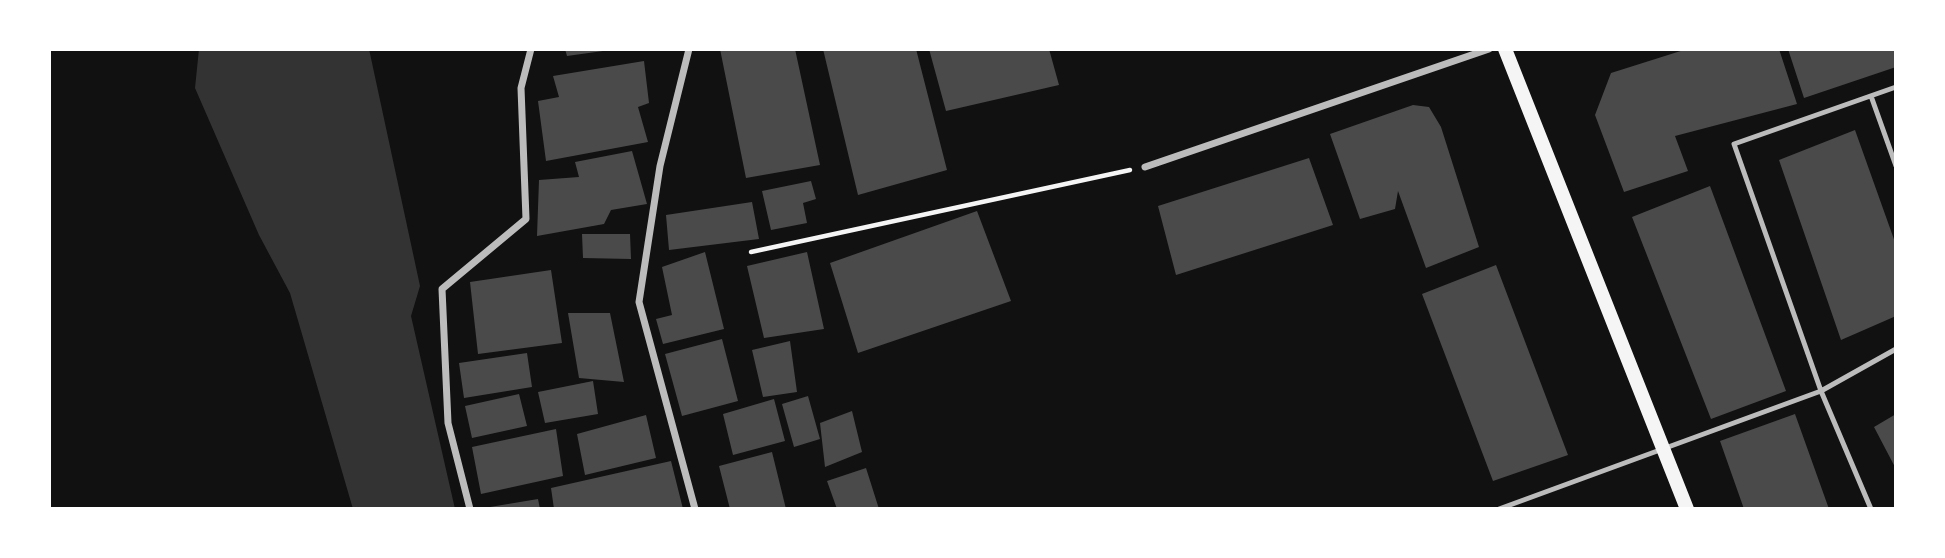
<!DOCTYPE html>
<html>
<head>
<meta charset="utf-8">
<style>
	body { margin:0 }
	#map { position:relative; width:1945px; height:558px; overflow:hidden; background:#111; font-family:Commissioner,sans-serif }
	canvas { display:block }
	.frame { position:absolute; inset:0; border:51px solid #fff; pointer-events:none }
</style>
</head>
<body>
<div id="map">
<canvas width="1945" height="558"></canvas>
<div class="frame"></div>
</div>
<script>
const c = document.querySelector('canvas').getContext('2d');
c.lineJoin = 'round';
function fillPath(path, color) { c.fillStyle = color; c.fill(path, 'evenodd'); }
const toPath = rows => new Path2D(rows.map(r => 'M' + r).join(''));
function trace(path, color, width, dash) { c.strokeStyle = color; c.lineWidth = width; c.lineCap = dash ? 'butt' : 'round'; c.setLineDash(dash || []); c.stroke(path); }
const water = toPath([
	[199,49,369,49,420,286,411,316,455,509,353,509,290,293,259,235,195,88]
]);
const building = toPath([
	[565,49,603,49,603,51,567,56],
	[720,49,795,49,820,165,746,178],
	[823,49,916,49,947,170,858,195],
	[929,49,1049,49,1059,85,946,111],
	[1687,49,1779,49,1797,104,1675,136,1688,171,1624,192,1595,115,1611,73],
	[1788,49,1896,49,1896,67,1804,98],
	[644,61,649,103,638,107,648,142,546,161,538,101,559,97,553,76],
	[1413,105,1429,107,1441,127,1479,247,1426,268,1398,191,1395,209,1360,219,1330,134],
	[1855,130,1896,245,1896,316,1841,340,1779,160],
	[632,151,647,204,611,210,604,224,537,236,539,180,579,177,575,162],
	[1309,158,1333,225,1176,275,1158,206],
	[811,181,816,199,803,203,807,223,771,230,762,191],
	[1710,186,1786,391,1711,419,1632,217],
	[752,202,759,239,669,250,666,215],
	[977,211,1011,301,858,353,830,263],
	[582,234,630,234,631,259,583,258],
	[705,252,724,329,663,344,656,319,672,315,662,267],
	[807,252,824,329,764,338,747,266],
	[1496,265,1568,455,1493,481,1422,294],
	[551,270,562,343,478,354,470,282],
	[568,313,610,313,624,382,579,378],
	[722,339,738,401,682,416,665,354],
	[790,341,797,392,763,397,752,350],
	[527,353,532,387,464,398,459,363],
	[593,381,598,414,545,423,538,392],
	[519,394,527,426,472,438,465,406],
	[808,396,820,439,794,447,782,404],
	[774,399,785,441,733,455,723,414],
	[852,411,862,452,825,467,820,423],
	[1795,414,1829,509,1744,509,1720,441],
	[1896,414,1896,469,1874,427],
	[646,415,656,458,585,475,577,434],
	[556,429,563,476,481,494,472,447],
	[772,452,786,509,730,509,719,466],
	[671,461,683,509,554,509,551,488],
	[866,468,879,509,837,509,827,481],
	[538,499,540,509,484,509,484,508]
]);
const path = toPath([
	[751,252,1130,170]
]);
const service = toPath([
	[1871,96,1896,166],
	[1499,509,1821,391,1896,349],
	[1871,509,1821,391,1734,144,1896,87]
]);
const minor = toPath([
	[689,49,660,166,639,302,695,509],
	[1145,167,1489,49],
	[470,509,448,423,442,289,526,219,521,88,531,49]
]);
const secondary = toPath([
	[1505,49,1687,509]
]);
fillPath(water, '#333');
fillPath(building, '#4a4a4a');
trace(path, '#f5f5f5', 4.5);
trace(service, '#bcbcbc', 5);
trace(minor, '#bcbcbc', 7);
trace(secondary, '#f5f5f5', 14);
</script>
</body>
</html>
